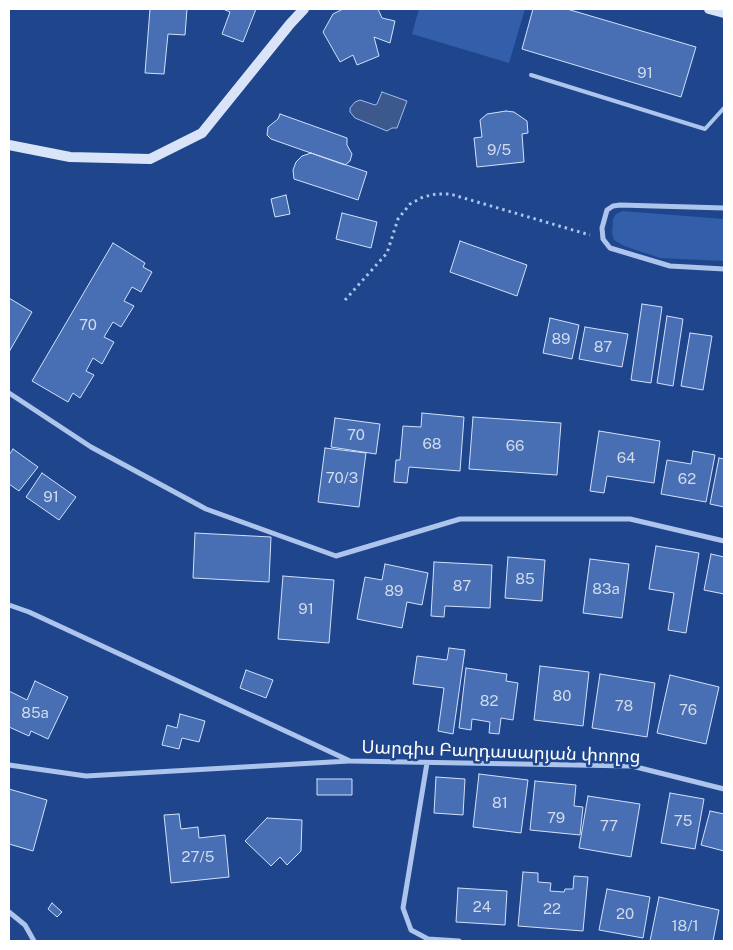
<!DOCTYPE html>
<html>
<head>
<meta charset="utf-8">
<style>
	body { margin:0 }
	#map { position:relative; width:733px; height:950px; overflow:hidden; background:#1f468c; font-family:"Public Sans",sans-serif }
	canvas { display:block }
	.frame { position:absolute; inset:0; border:10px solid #fff; pointer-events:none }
</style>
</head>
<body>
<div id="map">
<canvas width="733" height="950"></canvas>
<div class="frame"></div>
</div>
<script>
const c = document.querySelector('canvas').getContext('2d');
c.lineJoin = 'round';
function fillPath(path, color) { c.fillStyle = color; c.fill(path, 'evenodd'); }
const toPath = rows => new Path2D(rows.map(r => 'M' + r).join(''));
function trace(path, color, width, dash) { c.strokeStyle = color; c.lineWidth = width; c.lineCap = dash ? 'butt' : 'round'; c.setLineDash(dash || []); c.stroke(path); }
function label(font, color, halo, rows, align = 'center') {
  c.font = font + ' "Public Sans","Noto Sans Armenian",sans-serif'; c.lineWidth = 5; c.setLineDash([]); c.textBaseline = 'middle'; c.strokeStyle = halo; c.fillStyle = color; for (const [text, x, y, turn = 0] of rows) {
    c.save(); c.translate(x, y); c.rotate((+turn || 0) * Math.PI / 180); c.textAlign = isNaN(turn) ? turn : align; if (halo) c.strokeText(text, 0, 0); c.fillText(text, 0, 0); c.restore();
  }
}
const green = toPath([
	[419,9,525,9,509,63,412,34],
	[622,211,724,219,724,261,660,258,624,246,614,240,612,234,613,219,616,214]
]);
const water = toPath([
	[382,92,407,101,397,128,392,128,387,131,355,118,350,112,350,108,355,102,360,100,375,105,377,104,382,92]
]);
const building = toPath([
	[150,9,187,9,185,35,168,34,164,74,145,73,150,9],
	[223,9,256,9,243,42,222,34,230,12,223,9],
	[343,9,378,9,382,18,395,21,390,43,374,37,379,56,357,65,353,55,340,62,323,32,333,14,343,9],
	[533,9,567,9,696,47,681,97,522,49,533,9],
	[506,111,514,112,527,121,528,133,522,134,524,162,477,167,474,138,482,137,480,120,487,114,506,111],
	[280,114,347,138,347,145,352,154,350,161,345,165,271,139,267,135,268,127,278,119,280,114],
	[311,153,367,172,358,200,294,179,293,170,296,162,302,156,311,153],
	[286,195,290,214,275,217,271,199,286,195],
	[342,213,377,222,371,248,336,239,342,213],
	[460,241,527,265,517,296,450,272,460,241],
	[113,243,145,263,143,267,152,272,141,292,132,287,124,301,134,306,121,327,113,322,104,337,114,342,102,364,93,358,86,371,94,375,80,398,73,393,68,402,32,381,113,243],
	[9,298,32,312,9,352,9,298],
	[642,304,662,307,651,383,631,380,642,304],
	[667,316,683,319,673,386,657,383,667,316],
	[550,318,579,325,572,359,543,353,550,318],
	[585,327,628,334,622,367,579,359,585,327],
	[690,333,712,336,703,390,681,386,690,333],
	[422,413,464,417,460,471,409,467,407,483,394,482,396,460,400,460,403,426,421,427,422,413],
	[473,417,561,423,557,475,469,469,473,417],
	[335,418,380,424,376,454,331,447,335,418],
	[599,431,660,441,654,483,607,476,604,493,590,491,599,431],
	[325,448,366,453,359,507,318,502,325,448],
	[13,449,38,467,19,491,9,484,9,455,13,449],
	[693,451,715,455,706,502,661,494,667,460,691,464,693,451],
	[719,458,724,459,724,507,710,504,719,458],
	[42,473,76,497,59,520,26,497,42,473],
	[195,533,271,537,269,582,193,578,195,533],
	[656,546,699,553,686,633,668,630,674,593,649,589,656,546],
	[711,554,724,557,724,594,704,590,711,554],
	[508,557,545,560,542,601,505,598,508,557],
	[590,559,629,564,622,618,583,613,590,559],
	[434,562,492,565,490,608,445,606,444,617,431,616,434,562],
	[385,564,428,573,422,605,407,602,402,628,357,619,365,577,382,580,385,564],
	[283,576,334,580,329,643,278,639,283,576],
	[449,648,465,650,453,734,438,731,444,688,413,684,417,656,447,660,449,648],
	[540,666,589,672,583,726,534,720,540,666],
	[466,668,507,674,506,681,518,683,513,720,501,718,499,734,489,733,490,722,472,719,471,730,459,728,466,668],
	[246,670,273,680,266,698,240,688,246,670],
	[600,674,655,683,647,737,592,728,600,674],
	[670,675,719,687,706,744,657,733,670,675],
	[35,681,68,697,48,739,31,731,29,736,9,727,9,691,27,700,35,681],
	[180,714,205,721,199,742,182,738,179,749,162,745,167,725,177,728,180,714],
	[479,774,528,780,521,833,473,827,479,774],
	[436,777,465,779,463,815,434,813,436,777],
	[317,779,352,779,352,795,317,795,317,779],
	[535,781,576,785,574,806,583,807,580,835,530,830,535,781],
	[9,789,47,800,33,851,9,844,9,789],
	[670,793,704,799,695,849,661,843,670,793],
	[588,796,640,804,631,857,579,848,588,796],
	[710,811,724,814,724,851,701,845,710,811],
	[179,814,181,829,198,827,199,838,225,835,229,877,171,883,164,815,179,814],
	[267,818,302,820,301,851,287,865,280,857,271,866,245,841,267,818],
	[523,872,538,873,538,882,551,883,550,891,564,892,565,889,573,889,574,876,588,877,583,931,518,926,523,872],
	[458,888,507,891,505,925,456,922,458,888],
	[607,889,650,897,643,938,599,930,607,889],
	[659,897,719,910,713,941,650,941,659,897],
	[52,903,62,912,57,917,48,909,52,903]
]);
const path = toPath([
	[345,300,387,253,398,219,410,204,423,197,436,194,450,194,590,235]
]);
const lane = toPath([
	[531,75,705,129,724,108]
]);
const street = toPath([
	[724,208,620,205,613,206,607,210,602,228,603,239,610,248,670,266,724,269],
	[9,393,91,447,206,509,336,556,460,519,630,519,724,541],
	[9,605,29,612,350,761,632,766,724,789],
	[427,763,403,908,411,930,428,939,459,941],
	[9,765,86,776,349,761],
	[9,912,25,925,34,941]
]);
const secondary = toPath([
	[709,9,724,13],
	[9,145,70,157,150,159,202,133,290,24,304,9]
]);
const numberNames = [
	["91",645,73],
	["9/5",499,150],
	["70",88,325],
	["89",561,339],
	["87",603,347],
	["70",356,435],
	["68",432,444],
	["66",515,446],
	["64",626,458],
	["70/3",342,478],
	["62",687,479],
	["91",51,497],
	["85",525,579],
	["87",462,586],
	["83a",606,589],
	["89",394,591],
	["91",306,609],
	["80",562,696],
	["82",489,701],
	["78",624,706],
	["76",688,710],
	["85a",35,713],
	["81",500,803],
	["79",556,818],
	["75",683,821],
	["77",609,826],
	["27/5",198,857],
	["24",482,907],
	["22",552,909],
	["20",625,914],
	["18/1",685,926]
];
const streetNames = [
	["Սարգիս Բաղդասարյան փողոց",501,752,2]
];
fillPath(green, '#335ea9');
fillPath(water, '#3d588c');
trace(water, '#a0bded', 1);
fillPath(building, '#486fb3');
trace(building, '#d2e0f9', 1);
trace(path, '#adc4ec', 3, [2.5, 4]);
trace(lane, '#adc4ec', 4);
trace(street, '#adc4ec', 5);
trace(secondary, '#d9e4f9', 10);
label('15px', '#d1dbec', null, numberNames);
label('18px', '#fff', '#1f468c', streetNames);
</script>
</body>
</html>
